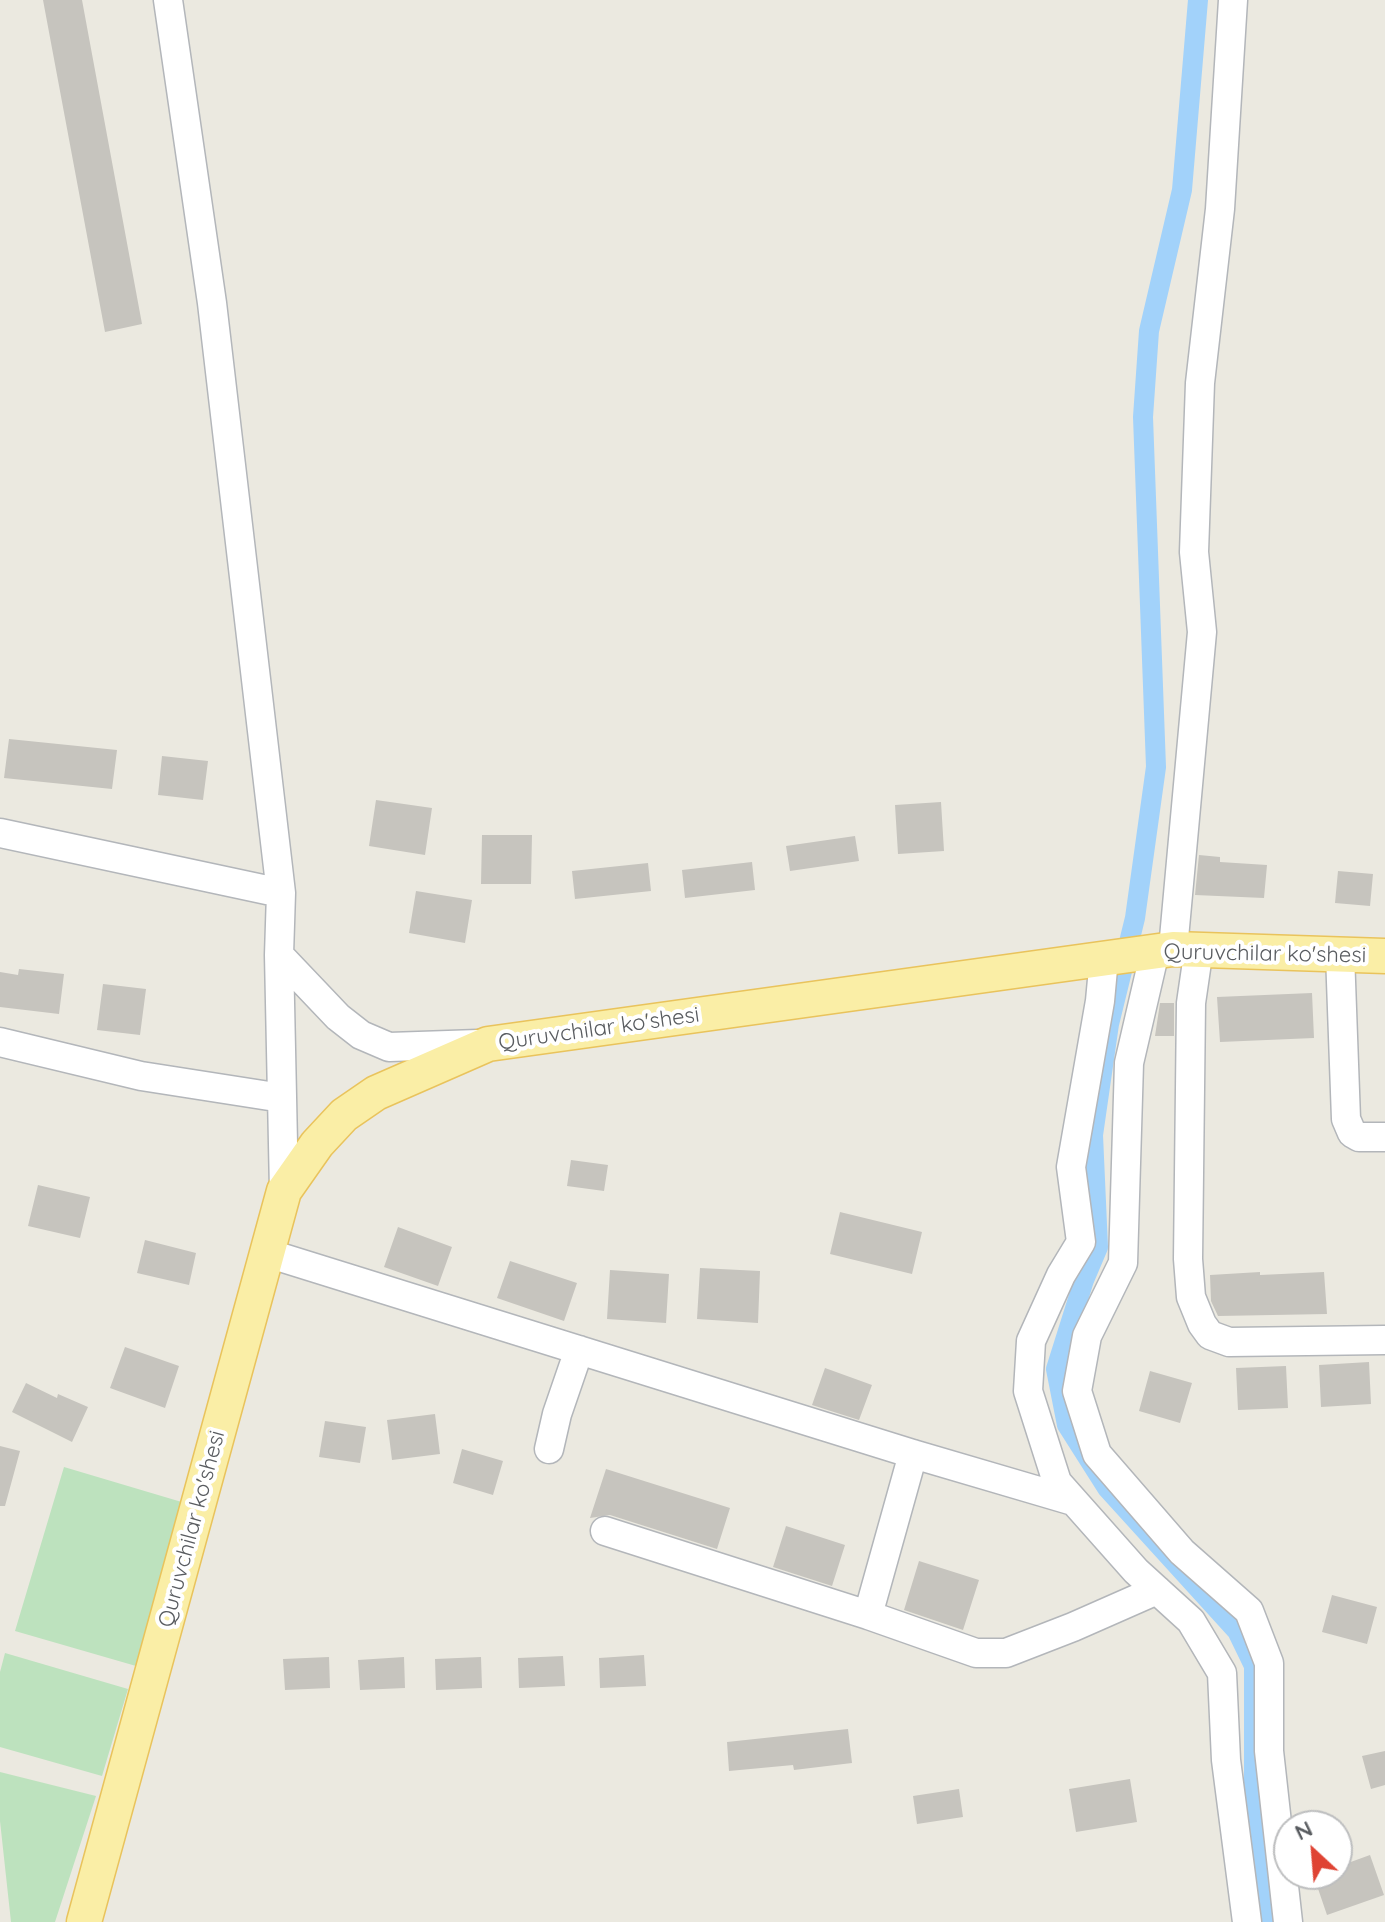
<!DOCTYPE html>
<html>
<head>
<meta charset="utf-8">
<style>
	body { margin:0 }
	#map { position:relative; width:1385px; height:1922px; overflow:hidden; background:#ebe9e0; font-family:Quicksand,sans-serif }
	canvas { display:block }
	.north { position:absolute; left:1273px; top:1810px; width:80px; height:80px; box-sizing:border-box; background:#fff; border:2px solid #bdbebf; border-radius:50%; rotate:334deg; font-size:22px; font-weight:700; line-height:32px; text-align:center; color:#595c60 }
	.north::after { content:''; display:block; margin:auto; width:28px; height:36px; background:#df4333; clip-path:polygon(50% 0,100% 100%,50% 72%,0 100%) }
</style>
</head>
<body>
<div id="map">
<canvas width="1385" height="1922"></canvas>
<div class="north">N</div>
</div>
<script>
const c = document.querySelector('canvas').getContext('2d');
c.lineJoin = 'round';
function fillPath(path, color) { c.fillStyle = color; c.fill(path, 'evenodd'); }
const toPath = rows => new Path2D(rows.map(r => 'M' + r).join(''));
function trace(path, color, width, dash) { c.strokeStyle = color; c.lineWidth = width; c.lineCap = dash ? 'butt' : 'round'; c.setLineDash(dash || []); c.stroke(path); }
function label(font, color, halo, rows, align = 'center') {
  c.font = font + ' Quicksand,sans-serif'; c.lineWidth = 8; c.setLineDash([]); c.textBaseline = 'middle'; c.strokeStyle = halo; c.fillStyle = color; for (const [text, x, y, turn = 0] of rows) {
    c.save(); c.translate(x, y); c.rotate((+turn || 0) * Math.PI / 180); c.textAlign = isNaN(turn) ? turn : align; if (halo) c.strokeText(text, 0, 0); c.fillText(text, 0, 0); c.restore();
  }
}
const green = toPath([
	[64,1467,185,1503,136,1666,15,1631],
	[5,1653,128,1689,102,1776,0,1747,0,1672],
	[0,1772,96,1796,55,1922,11,1922,0,1821]
]);
const canal = toPath([
	[1198,0,1182,190,1149,331,1143,417,1156,767,1135,918,1109,1024,1093,1135,1098,1247,1084,1280,1056,1369,1067,1425,1107,1488,1237,1631,1254,1666,1254,1807,1270,1922]
]);
const building = toPath([
	[43,0,82,0,142,324,105,332],
	[9,739,117,750,112,789,4,778],
	[162,756,208,761,203,800,158,795],
	[376,800,432,808,425,855,369,846],
	[941,802,944,851,898,854,895,805],
	[482,835,532,835,531,884,481,884],
	[855,836,859,861,790,871,786,846],
	[1199,855,1220,857,1220,862,1267,865,1264,898,1195,895],
	[752,862,755,890,685,898,682,870],
	[648,863,651,891,575,899,572,871],
	[1338,871,1373,874,1370,906,1335,903],
	[416,891,472,900,465,943,409,933],
	[19,969,64,974,59,1014,0,1007,0,972,18,975],
	[103,984,146,989,140,1035,97,1030],
	[1312,993,1314,1038,1220,1042,1217,997],
	[1160,1003,1174,1003,1174,1036,1155,1036],
	[571,1160,608,1165,604,1191,567,1186],
	[38,1185,90,1197,80,1238,28,1226],
	[840,1212,922,1232,912,1274,830,1254],
	[398,1227,452,1247,438,1286,384,1267],
	[145,1240,196,1253,189,1285,137,1273],
	[510,1261,577,1283,564,1321,497,1298],
	[700,1268,760,1271,758,1323,697,1319],
	[610,1270,669,1274,666,1323,607,1319],
	[1260,1272,1260,1275,1324,1272,1327,1314,1218,1316,1211,1301,1210,1275],
	[125,1347,179,1366,165,1408,110,1388],
	[1369,1362,1371,1404,1321,1407,1319,1365],
	[1286,1366,1288,1408,1238,1410,1236,1368],
	[825,1368,872,1385,859,1420,812,1405],
	[1150,1371,1192,1383,1180,1423,1139,1411],
	[26,1383,57,1398,58,1394,88,1407,72,1442,12,1412],
	[435,1414,440,1454,392,1460,387,1420],
	[325,1421,366,1427,360,1463,319,1457],
	[0,1446,20,1451,5,1506,0,1506],
	[462,1449,503,1461,493,1495,453,1483],
	[606,1469,730,1508,717,1549,610,1515,590,1518],
	[786,1526,845,1545,832,1586,773,1567],
	[919,1561,979,1580,963,1630,904,1610],
	[1332,1595,1377,1607,1367,1644,1322,1632],
	[644,1655,646,1686,600,1688,599,1658],
	[563,1656,565,1686,519,1688,518,1658],
	[329,1657,330,1688,285,1690,283,1659],
	[404,1657,405,1688,360,1690,358,1660],
	[481,1657,482,1688,436,1690,435,1659],
	[848,1729,852,1763,794,1770,793,1765,729,1771,727,1742],
	[1385,1751,1385,1785,1371,1789,1362,1756],
	[1130,1779,1137,1822,1076,1832,1069,1789],
	[959,1789,963,1817,917,1824,913,1796],
	[1370,1855,1384,1895,1327,1915,1313,1874,1337,1874,1337,1867]
]);
const minor = toPath([
	[168,0,212,303,281,893,279,955,284,1191],
	[0,833,281,893],
	[1199,948,1191,1003,1188,1259,1191,1297,1202,1324,1210,1335,1229,1342,1385,1340],
	[1173,949,1202,632,1194,552,1200,383,1220,209,1233,0],
	[1155,951,1129,1063,1123,1263,1087,1336,1077,1391,1097,1454,1182,1552,1249,1611,1269,1663,1269,1751,1288,1922],
	[1340,954,1346,1119,1352,1133,1359,1137,1385,1137],
	[279,955,338,1017,361,1035,389,1047,478,1044],
	[1104,958,1100,1001,1071,1167,1081,1242,1061,1275,1031,1341,1028,1391,1057,1482,1136,1571,1191,1621,1222,1673,1226,1760,1247,1922],
	[0,1042,141,1076,282,1098],
	[267,1253,913,1454,1073,1501],
	[549,1449,557,1414,579,1350],
	[605,1531,868,1615,976,1653,1006,1653,1073,1627,1157,1590],
	[868,1615,913,1454]
]);
const major = toPath([
	[84,1922,284,1191,317,1144,344,1115,376,1093,488,1044,1173,949,1385,956]
]);
const streetNames = [
	["Quruvchilar ko'shesi",1265,954,1],
	["Quruvchilar ko'shesi",599,1029,-8],
	["Quruvchilar ko'shesi",192,1529,-75]
];
fillPath(green, '#bde2be');
trace(canal, '#a2d2fa', 20);
fillPath(building, '#c6c4be');
trace(minor, '#b3b6ba', 31);
trace(major, '#e9c35c', 37);
trace(minor, '#fff', 28);
trace(major, '#faeea6', 34);
label('22px', '#595c60', '#fff', streetNames);
</script>
</body>
</html>
